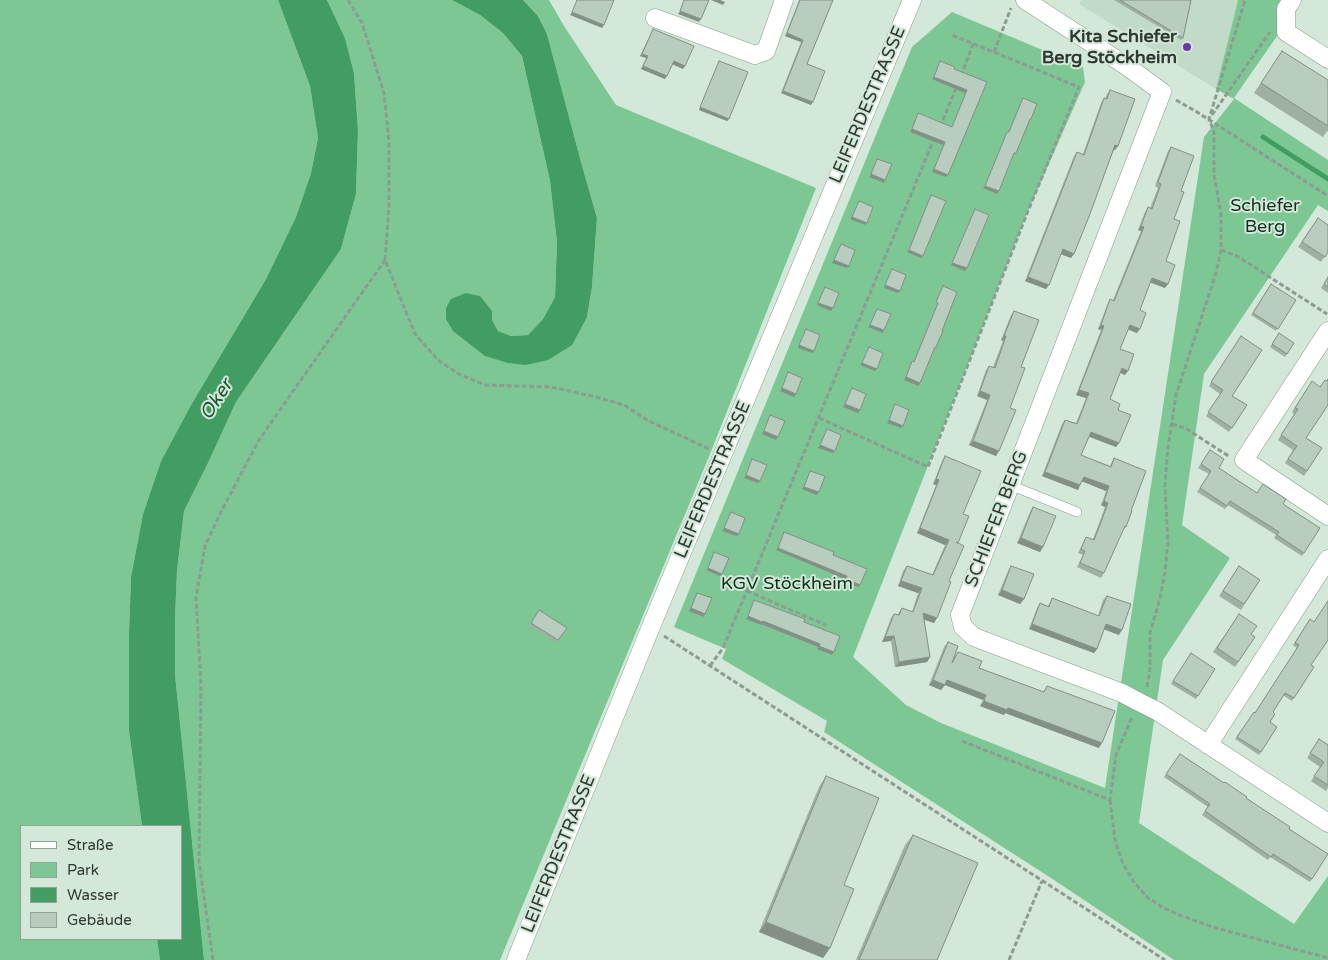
<!DOCTYPE html>
<html>
<head>
<meta charset="utf-8">
<style>
	body { margin:0 }
	#map { position:relative; width:1328px; height:960px; overflow:hidden; background:#d3e8d8; font-family:"Varela Round",sans-serif }
	canvas { display:block }
	.legend { position:absolute; left:20px; top:825px; width:162px; height:115px; box-sizing:border-box; background:#d3e8d8; border:1px solid #92a296; margin:0; padding:6px 9px; list-style:none; font-size:15px; color:#303832 }
	.legend li { display:flex; align-items:center; gap:10px; height:25px }
	.legend b { width:25px; border:1px solid #92a296 }
</style>
</head>
<body>
<div id="map">
<canvas width="1328" height="960"></canvas>
<ul class="legend">
<li><b style="height:6px;background:#fff"></b>Straße</li>
<li><b style="height:14px;background:#7dc794"></b>Park</li>
<li><b style="height:14px;background:#429d63"></b>Wasser</li>
<li><b style="height:14px;background:#b9cdbe"></b>Gebäude</li>
</ul>
</div>
<script>
const c = document.querySelector('canvas').getContext('2d');
c.lineJoin = 'round';
function fillPath(path, color) { c.fillStyle = color; c.fill(path, 'evenodd'); }
const toPath = rows => new Path2D(rows.map(r => 'M' + r).join(''));
function trace(path, color, width, dash) { c.strokeStyle = color; c.lineWidth = width; c.lineCap = dash ? 'butt' : 'round'; c.setLineDash(dash || []); c.stroke(path); }
function label(font, color, halo, rows, align = 'center') {
  c.font = font + ' "Varela Round",sans-serif'; c.lineWidth = 4; c.setLineDash([]); c.textBaseline = 'middle'; c.strokeStyle = halo; c.fillStyle = color; for (const [text, x, y, turn = 0] of rows) {
    c.save(); c.translate(x, y); c.rotate((+turn || 0) * Math.PI / 180); c.textAlign = isNaN(turn) ? turn : align; if (halo) c.strokeText(text, 0, 0); c.fillText(text, 0, 0); c.restore();
  }
}
const built = toPath([
	[1082,0,1238,0,1216,89,1079,4]
]);
const green = toPath([
	[0,0,278,0,310,86,318,138,311,173,296,217,266,279,191,405,161,461,143,514,131,577,129,633,129,731,142,826,21,826,21,939,157,939,160,960,0,960],
	[327,0,452,0,480,15,503,33,522,56,550,181,557,242,555,297,543,319,528,335,511,336,498,331,492,320,492,311,485,356,587,317,592,287,597,218,581,162,547,34,538,16,523,0,549,0,564,26,616,105,816,188,708,459,500,960,204,960,175,674,175,618,177,571,184,511,208,463,236,402,341,249,356,194,358,131,354,73,345,38],
	[1238,0,1302,0,1234,98,1328,160,1328,211,1318,205,1204,374,1182,525,1230,558,1163,660,1139,823,1294,924,1328,876,1328,960,1174,960,1051,878,824,732,827,721,722,659,726,649,674,627,912,47,952,12,1083,67,1085,82,1028,211,853,657,906,705,941,723,1105,788,1204,137,1234,99,1216,89]
]);
const water = toPath([
	[278,0,327,0,345,38,354,73,358,131,356,194,341,249,236,402,208,463,184,511,177,571,175,618,175,674,204,960,160,960,157,939,181,939,181,826,142,826,129,731,129,633,131,577,143,514,161,461,191,405,266,279,296,217,311,173,318,138,310,86],
	[452,0,523,0,538,16,547,34,581,162,597,218,592,287,587,317,572,345,548,360,526,365,508,363,485,356,453,331,446,319,446,308,451,299,466,293,480,296,492,311,492,320,498,331,511,336,528,335,543,319,555,297,557,242,550,181,522,56,503,33,480,15]
]);
const stream = toPath([
	[1263,137,1328,179]
]);
const path = toPath([
	[348,0,362,23,384,93,389,142,389,205,385,260,415,334,438,360,459,374,485,385,551,387,596,397,624,405,647,420,709,449],
	[994,52,1011,8],
	[961,76,973,44],
	[1176,100,1197,112,1328,196],
	[1212,115,1270,32],
	[940,127,957,86],
	[1221,250,1237,256,1327,314],
	[819,418,928,467,1028,211,1079,87,952,35],
	[1172,424,1185,428,1230,457],
	[747,591,826,625],
	[664,636,1165,960],
	[710,666,723,648,934,139],
	[1147,687,1150,669,1150,633,1160,598,1165,572,1168,542,1165,487,1166,470,1168,447,1176,395,1216,273,1221,250,1221,215,1214,174,1214,132,1209,119,1245,0],
	[962,741,1110,800,1116,755,1132,717],
	[1110,800,1115,840,1123,864,1134,882,1147,897,1162,907,1179,915,1216,928,1328,958],
	[213,960,199,862,201,685,196,597,205,546,222,510,259,440,385,260],
	[1009,960,1042,881]
]);
const lane = toPath([
	[1010,485,1077,512]
]);
const street = toPath([
	[1025,0,1128,67,1162,92,960,615,963,627,974,637,1122,693,1139,702,1157,711,1328,823],
	[1292,0,1286,9,1286,32,1328,59],
	[655,18,755,55,766,51,784,0],
	[1328,331,1244,460,1328,516],
	[1208,745,1328,559],
	[516,960,650,629,912,0]
]);
const wall = toPath([
	[799,0,833,0,807,64,811,105,781,93,801,42,785,36],
	[1114,0,1191,0,1183,38,1181,40],
	[653,29,683,69,672,64,665,79,641,69,646,58,640,56],
	[1282,51,1328,80,1328,132,1327,131,1323,137,1254,93],
	[719,61,729,119,727,121,699,110,718,63],
	[940,61,954,69,987,82,946,177,932,172,943,145,910,132,918,113,951,127,965,93,932,79],
	[1110,90,1118,146,1115,150,1114,150,1071,258,1061,254,1046,289,1025,281,1074,156,1077,152,1083,154,1101,103,1104,98,1105,99,1107,94],
	[1023,98,1031,119,1028,122,1014,156,1013,156,997,194,983,188,1006,134,1007,132,1008,132,1021,101],
	[1171,147,1181,191,1174,219,1166,261,1165,288,1150,282,1140,310,1137,333,1128,329,1120,349,1125,375,1120,373,1110,399,1118,410,1119,443,1116,447,1089,437,1081,455,1110,466,1114,458,1131,511,1126,527,1123,530,1104,573,1101,578,1077,567,1083,555,1078,553,1086,537,1093,539,1098,526,1105,507,1101,505,1106,491,1082,481,1078,490,1042,476,1062,424,1065,420,1076,423,1086,398,1076,395,1101,330,1098,329,1108,303,1110,299,1113,300,1141,231,1138,230,1145,212,1148,207,1150,208,1158,188,1155,186,1168,151],
	[931,195,921,258,907,252,930,198],
	[975,209,965,271,951,265,973,212],
	[1318,218,1328,252,1321,262,1298,247],
	[1328,277,1328,293,1321,288],
	[1271,284,1296,300,1276,331,1251,315],
	[943,286,942,331,935,350,934,350,919,386,904,380,910,364,912,361,913,362,936,305,935,305],
	[1014,311,1021,367,1010,408,996,456,969,445,987,400,977,396,986,370,989,366,993,367,1003,341,1001,340,1011,315],
	[1279,333,1294,343,1285,357,1270,347],
	[1241,336,1232,396,1247,405,1229,432,1206,416,1220,394,1209,386],
	[1312,381,1306,438,1322,448,1304,476,1285,463,1293,450,1278,440,1294,414,1292,412],
	[1210,450,1219,468,1257,493,1283,504,1320,528,1302,556,1274,538,1276,535,1228,505,1225,509,1197,492,1209,474,1198,468],
	[945,456,963,514,958,543,949,581,934,623,924,619,930,657,927,662,895,667,891,641,882,642,891,618,894,614,897,615,902,608,912,612,918,593,898,586,903,571,907,566,932,575,945,545,917,533,936,485,933,484,942,461],
	[1033,507,1043,547,1040,552,1017,543,1030,512],
	[1011,566,1024,599,1020,604,998,595,1008,571],
	[1239,566,1260,580,1241,610,1219,596],
	[1107,596,1119,635,1104,629,1097,649,1094,653,1029,629,1037,608,1040,603,1048,606,1052,598,1098,616,1103,600],
	[539,610,567,628,557,643,529,625],
	[1239,614,1251,634,1255,637,1235,667,1213,652],
	[1310,619,1311,665,1314,667,1292,701,1283,695,1273,712,1270,722,1277,727,1259,755,1235,739,1254,712,1255,713,1297,648,1293,645],
	[948,642,955,656,958,652,979,668,1043,692,1047,686,1099,748,1005,713,1004,715,980,706,983,700,945,685,941,690,929,685,944,647],
	[1191,653,1215,669,1196,699,1171,684],
	[1319,739,1328,745,1328,787,1326,791,1311,781,1320,767,1307,758],
	[1180,754,1246,798,1289,829,1328,854,1310,882,1270,857,1268,860,1202,815,1208,807,1164,777],
	[826,776,844,885,830,948,823,958,759,932,819,787],
	[913,835,937,960,856,960,905,845]
]);
const shadedWall = toPath([
	[711,0,720,0,725,2,723,5],
	[680,11,701,19,699,22,678,14],
	[572,12,604,25,602,28,570,15],
	[787,33,803,40,801,42,785,36],
	[642,54,648,56,646,58,640,56],
	[674,61,685,66,683,69,672,64],
	[643,66,667,76,665,79,641,69],
	[934,77,967,90,965,93,932,79],
	[783,91,813,102,811,105,781,93],
	[700,107,729,119,727,121,699,110],
	[912,129,945,142,943,145,910,132],
	[1115,145,1118,146,1115,150,1112,149],
	[934,169,948,175,946,177,932,172],
	[871,174,885,180,884,183,869,177],
	[985,186,999,191,997,194,983,188],
	[852,217,867,223,865,225,850,219],
	[1141,226,1144,227,1141,231,1138,230],
	[1063,249,1074,254,1071,258,1060,254],
	[909,250,923,256,921,258,907,252],
	[834,260,849,266,847,268,832,263],
	[952,263,967,268,965,271,951,265],
	[1028,277,1049,285,1046,289,1025,281],
	[1152,278,1168,284,1165,288,1149,282],
	[885,285,900,291,898,293,884,288],
	[818,303,833,308,831,311,817,305],
	[870,325,884,330,883,333,868,327],
	[1101,325,1104,326,1101,330,1098,329],
	[1130,325,1140,329,1137,333,1127,329],
	[1004,336,1006,336,1003,341,1001,340],
	[799,345,814,351,812,353,798,348],
	[862,363,877,369,875,371,860,365],
	[1122,368,1128,371,1125,375,1119,372],
	[906,377,920,383,919,386,904,380],
	[782,388,796,394,794,397,780,391],
	[1079,390,1089,393,1086,398,1076,395],
	[980,391,990,395,987,400,977,396],
	[845,404,860,410,858,413,843,407],
	[889,420,903,426,901,428,887,423],
	[764,431,778,437,776,440,762,434],
	[1091,432,1119,443,1116,447,1088,436],
	[973,441,999,451,996,456,969,445],
	[820,445,835,451,833,453,818,448],
	[1045,472,1080,485,1078,490,1042,476],
	[746,475,760,481,758,483,744,478],
	[1084,477,1109,486,1106,491,1081,481],
	[936,479,939,480,936,485,933,484],
	[804,487,819,492,817,495,802,489],
	[1104,501,1108,503,1105,507,1101,505],
	[724,528,739,534,737,536,722,531],
	[920,528,949,540,945,545,917,533],
	[1021,538,1043,547,1040,552,1017,543],
	[778,548,847,576,845,579,776,550],
	[708,568,722,574,720,576,706,570],
	[846,579,860,585,858,587,844,582],
	[901,581,922,588,918,593,898,586],
	[1002,590,1024,599,1020,604,998,595],
	[691,608,705,614,704,617,689,611],
	[923,613,937,618,934,623,919,618],
	[748,616,763,621,820,644,818,647,761,624,761,625,746,619],
	[1032,624,1097,649,1094,653,1029,629],
	[1106,624,1122,630,1119,635,1103,629],
	[894,636,891,641,882,642,885,637],
	[819,646,834,652,832,655,817,649],
	[930,657,927,662,895,667,899,662],
	[933,680,947,680,986,695,983,700,945,685,941,690,929,685],
	[984,701,1008,708,1102,743,1099,748,1005,713,1004,715,980,706],
	[766,922,830,948,823,958,759,932]
]);
const building = toPath([
	[577,0,614,0,604,25,572,12,577,0],
	[684,0,709,0,701,19,680,11,684,0],
	[800,0,833,0,807,64,825,71,813,102,783,91,803,40,787,33,800,0],
	[1120,0,1191,0,1183,38,1120,0],
	[653,29,694,46,685,66,674,61,667,76,643,66,648,56,642,54,653,29],
	[1282,51,1328,80,1328,126,1261,83,1282,51],
	[719,61,748,72,729,119,700,107,719,61],
	[940,61,955,67,954,69,987,82,948,175,934,169,945,142,912,129,918,113,952,127,967,90,934,77,940,61],
	[1110,90,1135,99,1118,146,1115,145,1090,214,1074,254,1063,249,1049,285,1028,277,1077,152,1084,155,1104,98,1107,99,1110,90],
	[1023,98,1037,104,1031,119,1030,119,1016,153,1014,153,999,191,985,186,1007,132,1009,132,1023,98],
	[1171,147,1194,156,1181,191,1184,192,1174,219,1180,221,1166,261,1175,265,1168,284,1152,278,1140,310,1146,313,1140,329,1130,325,1120,349,1134,354,1128,371,1122,368,1110,399,1120,404,1118,410,1131,415,1119,443,1091,432,1081,455,1111,467,1114,458,1146,471,1131,511,1132,511,1126,527,1125,526,1104,573,1080,563,1085,551,1081,549,1086,537,1094,540,1101,522,1108,503,1104,501,1109,486,1084,477,1080,485,1045,472,1065,420,1077,424,1089,393,1079,390,1104,326,1101,325,1110,299,1114,301,1144,227,1141,226,1148,207,1152,209,1161,184,1158,182,1171,147],
	[877,159,892,164,885,180,871,174,877,159],
	[931,195,946,201,923,256,909,250,931,195],
	[859,201,873,207,867,223,852,217,859,201],
	[975,209,989,215,967,268,952,263,975,209],
	[1318,218,1328,225,1328,252,1325,257,1302,242,1318,218],
	[841,244,855,250,849,266,834,260,841,244],
	[892,269,906,275,900,291,885,285,892,269],
	[1328,277,1328,287,1324,284,1328,277],
	[1271,284,1296,300,1278,329,1253,313,1271,284],
	[943,286,957,292,942,331,943,331,936,347,935,347,920,383,906,377,912,361,914,362,938,303,936,302,943,286],
	[825,287,839,293,833,308,818,303,825,287],
	[877,309,891,314,884,330,870,325,877,309],
	[1014,311,1039,320,1021,367,1025,368,1010,408,1016,410,999,451,973,441,990,395,980,391,989,366,995,368,1006,336,1004,336,1014,311],
	[806,329,820,335,814,351,799,345,806,329],
	[1279,333,1294,343,1287,354,1272,344,1279,333],
	[1241,336,1262,350,1232,396,1247,405,1232,428,1208,412,1223,390,1211,382,1241,336],
	[869,347,883,353,877,369,862,363,869,347],
	[788,372,802,378,796,394,782,388,788,372],
	[1328,379,1328,405,1306,438,1322,448,1307,471,1288,459,1297,446,1281,435,1298,409,1295,408,1312,381,1320,387,1325,380,1327,381,1328,379],
	[852,388,866,394,860,410,845,404,852,388],
	[895,404,909,410,903,426,889,420,895,404],
	[770,415,785,421,778,437,764,431,770,415],
	[827,429,841,435,835,451,820,445,827,429],
	[1210,450,1224,459,1219,468,1257,493,1263,484,1286,499,1283,504,1320,528,1304,553,1277,535,1279,532,1230,501,1227,506,1200,488,1211,471,1201,464,1210,450],
	[945,456,981,471,963,514,969,516,958,543,956,542,964,546,949,581,951,582,937,618,923,613,930,657,899,662,894,636,885,637,894,614,899,615,902,608,913,612,922,588,901,581,907,566,933,575,949,540,920,528,939,480,936,479,945,456],
	[752,459,767,465,760,481,746,475,752,459],
	[810,471,825,476,819,492,804,487,810,471],
	[1033,507,1056,516,1043,547,1021,538,1033,507],
	[731,512,745,518,739,534,724,528,731,512],
	[784,532,834,552,833,555,867,569,860,585,846,579,847,576,778,548,784,532],
	[714,552,729,558,722,574,708,568,714,552],
	[1011,566,1034,574,1024,599,1002,590,1011,566],
	[1239,566,1260,580,1244,604,1223,591,1239,566],
	[697,593,712,598,705,614,691,608,697,593],
	[1107,596,1131,604,1122,630,1106,624,1097,649,1032,624,1040,603,1049,607,1052,598,1099,616,1107,596],
	[754,600,805,619,804,622,840,636,834,652,819,646,820,644,763,621,762,622,748,616,754,600],
	[1328,601,1328,640,1311,665,1314,667,1294,698,1285,693,1273,712,1275,714,1270,722,1277,727,1261,752,1237,737,1254,712,1255,713,1299,645,1295,643,1310,619,1314,622,1328,601],
	[539,610,567,628,558,640,531,623,539,610],
	[1239,614,1257,626,1251,634,1255,637,1238,662,1217,648,1239,614],
	[948,642,958,646,952,663,958,652,982,661,979,668,1044,692,1047,686,1115,711,1102,743,1008,708,1007,710,984,701,986,695,947,680,945,685,933,680,948,642],
	[1191,653,1215,669,1198,696,1173,681,1191,653],
	[1319,739,1328,745,1328,785,1314,776,1324,762,1310,753,1319,739],
	[1180,754,1224,783,1225,782,1247,797,1246,798,1290,827,1289,829,1328,854,1312,879,1273,854,1271,857,1205,811,1210,804,1166,774,1180,754],
	[826,776,879,798,844,885,854,889,830,948,766,922,826,776],
	[913,835,978,863,937,960,859,960,913,835]
]);
const markers = [
	[1187,47,5,"#7035ab"]
];
const poiNames = [
	["Kita Schiefer",1177,37],
	["Berg Stöckheim",1177,58]
];
const streetNames = [
	["LEIFERDESTRASSE",868,105,-67],
	["LEIFERDESTRASSE",713,480,-67],
	["SCHIEFER BERG",997,519,-69],
	["LEIFERDESTRASSE",559,854,-68]
];
const parkNames = [
	["Schiefer",1265,206],
	["Berg",1265,227],
	["KGV Stöckheim",787,584]
];
const waterNames = [
	["Oker",217,400,-57]
];
fillPath(built, '#c1dbc8');
fillPath(green, '#7dc794');
fillPath(water, '#429d63');
trace(stream, '#429d63', 5);
trace(lane, '#889c8d', 10);
trace(street, '#889c8d', 19);
trace(path, '#8d9c91', 3, [5, 2.5]);
trace(lane, '#fff', 9);
trace(street, '#fff', 18);
fillPath(wall, '#9fb0a3');
fillPath(shadedWall, '#829085');
fillPath(building, '#b9cdbe');
trace(building, '#829085', 1);
for (const [x, y, r, color] of markers) { const dot = new Path2D(); dot.arc(x, y, r, 0, 2 * Math.PI); c.fillStyle = color; c.fill(dot); trace(dot, '#d3e8d8', 2); }
label('bold 18px', '#303832', '#d3e8d8', poiNames, 'right');
label('18px', '#303832', '#d3e8d8', streetNames);
label('18px', '#0d331c', '#d3e8d8', parkNames);
label('italic 19px', '#165831', '#d3e8d8', waterNames);
</script>
</body>
</html>
